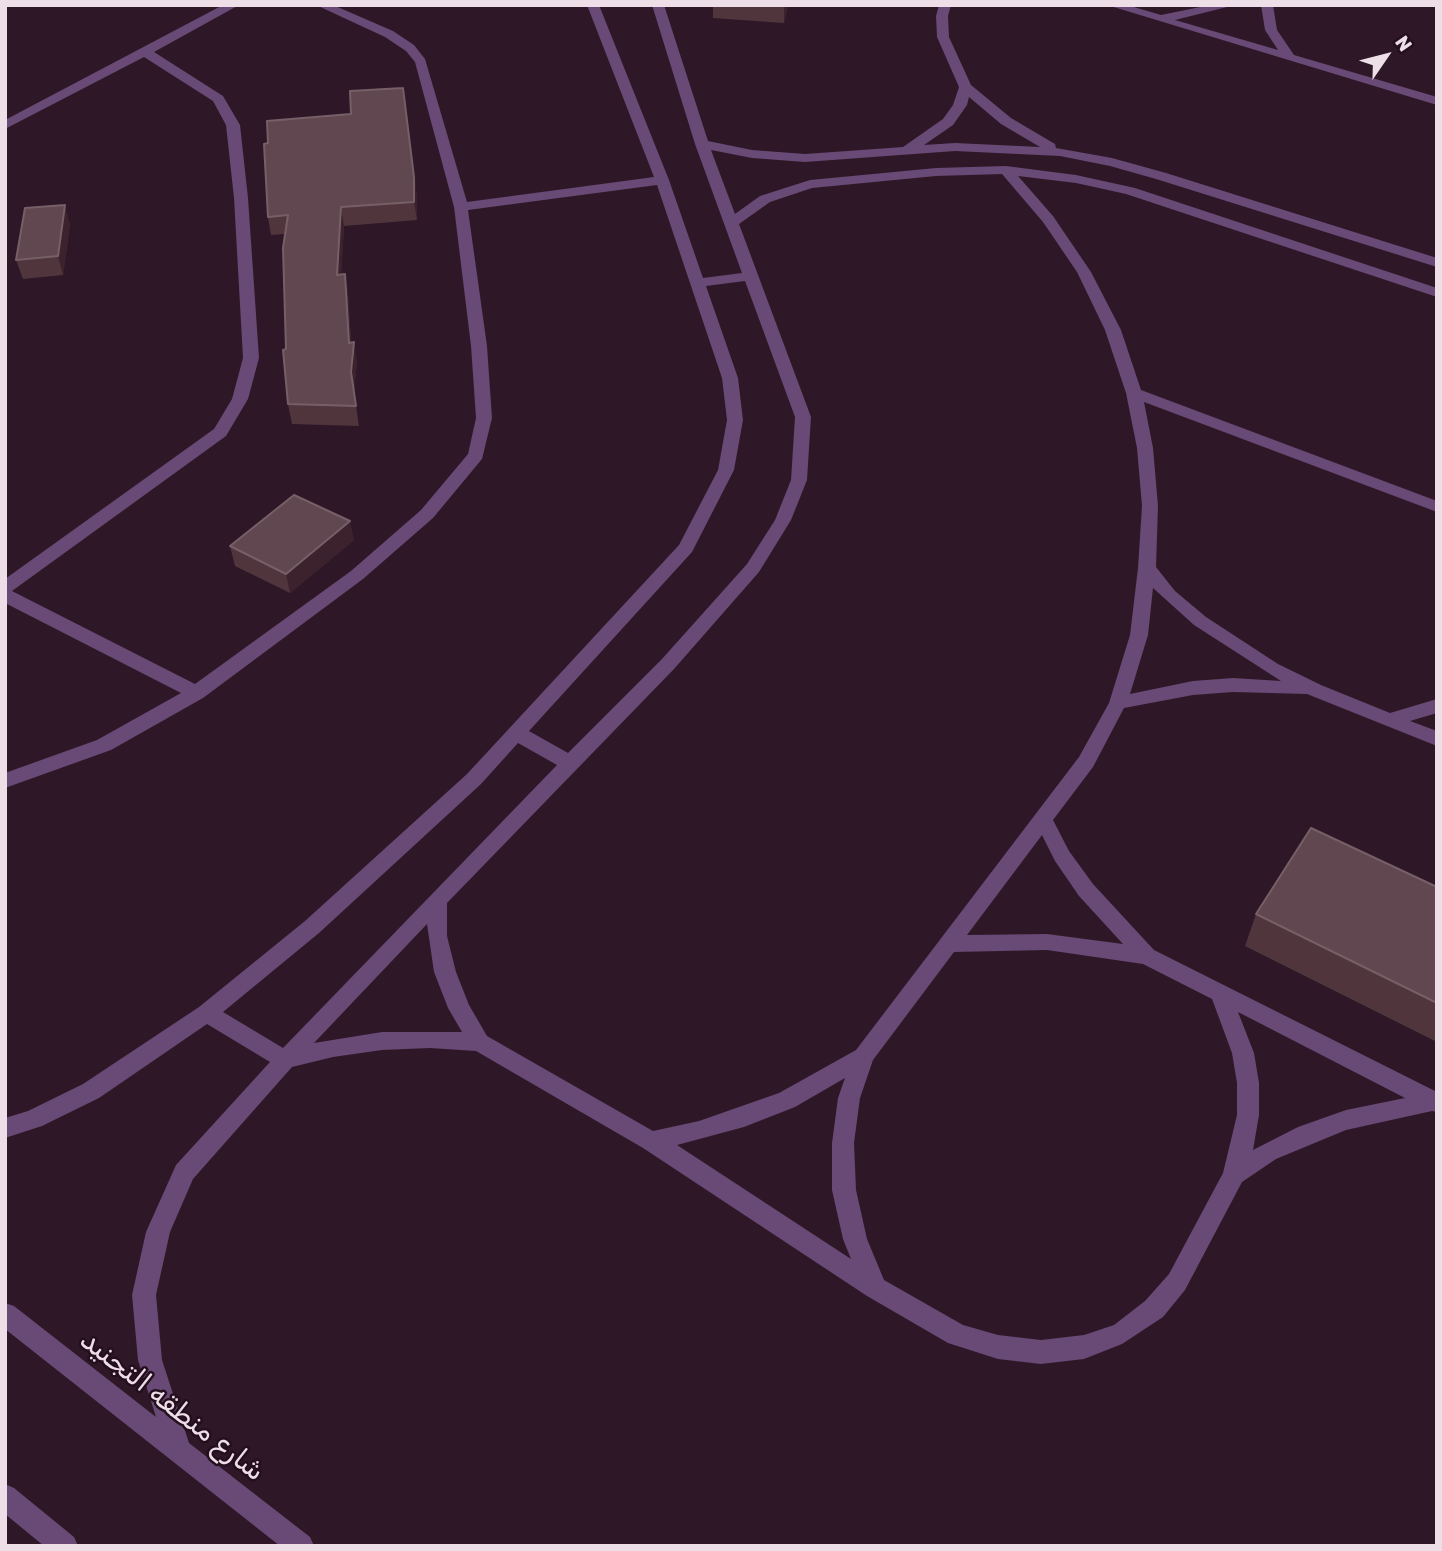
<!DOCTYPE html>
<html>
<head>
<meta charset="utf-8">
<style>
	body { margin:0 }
	#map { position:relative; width:1442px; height:1551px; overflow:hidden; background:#2e1827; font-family:Rubik,sans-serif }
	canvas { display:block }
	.frame { position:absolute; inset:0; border:7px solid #eedee8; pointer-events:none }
	.north { position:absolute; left:1351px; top:21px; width:70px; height:70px; -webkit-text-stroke:5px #240f1e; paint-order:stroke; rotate:55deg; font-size:19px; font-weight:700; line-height:28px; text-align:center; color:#eedee8 }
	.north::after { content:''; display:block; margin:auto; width:24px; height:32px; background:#eedee8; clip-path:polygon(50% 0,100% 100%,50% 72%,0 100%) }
</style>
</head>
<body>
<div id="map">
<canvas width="1442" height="1551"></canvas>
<div class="frame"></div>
<div class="north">N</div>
</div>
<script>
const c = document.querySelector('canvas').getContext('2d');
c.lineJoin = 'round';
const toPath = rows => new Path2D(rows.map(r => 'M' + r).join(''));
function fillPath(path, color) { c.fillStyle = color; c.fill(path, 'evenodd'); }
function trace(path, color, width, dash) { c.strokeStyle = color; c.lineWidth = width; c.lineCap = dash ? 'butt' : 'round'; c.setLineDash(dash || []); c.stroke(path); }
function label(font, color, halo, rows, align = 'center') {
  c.font = font + ' Rubik,"Noto Naskh Arabic",sans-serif'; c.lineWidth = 5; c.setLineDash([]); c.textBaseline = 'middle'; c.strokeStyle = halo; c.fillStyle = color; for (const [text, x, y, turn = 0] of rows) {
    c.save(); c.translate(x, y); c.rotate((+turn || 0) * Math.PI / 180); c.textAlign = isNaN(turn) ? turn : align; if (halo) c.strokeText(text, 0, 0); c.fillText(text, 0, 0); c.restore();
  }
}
const minor = toPath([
	[223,5,239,5,154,52,223,96,240,125,248,198,259,358,248,399,226,436,12,591,195,684,351,571,421,510,468,454,476,418,471,346,454,207,415,62,406,51,385,37,316,5,333,5,393,31,414,45,425,59,467,202,654,177,587,5,599,5,669,180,703,278,742,273,695,144,652,5,664,5,708,141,752,150,805,154,903,147,943,119,953,105,959,87,937,37,936,16,939,5,951,5,948,16,949,37,971,85,1011,118,1055,144,1056,148,1112,158,1166,173,1437,258,1437,267,1156,179,1110,166,1060,156,955,151,805,162,752,158,711,150,735,214,760,196,810,180,936,168,1006,166,1076,175,1135,188,1437,288,1437,297,1126,194,1076,183,1018,176,1053,216,1091,272,1121,330,1141,390,1437,501,1437,512,1144,402,1153,448,1158,506,1156,567,1175,591,1206,617,1278,664,1321,685,1390,713,1437,699,1437,713,1410,721,1437,731,1437,746,1307,694,1233,692,1193,695,1124,708,1093,767,1053,820,1069,851,1093,884,1154,950,1437,1092,1437,1112,1432,1111,1346,1130,1276,1159,1242,1182,1185,1290,1163,1317,1122,1344,1084,1359,1041,1364,998,1359,948,1343,867,1296,643,1148,476,1051,430,1048,382,1050,333,1057,292,1067,193,1179,170,1232,156,1295,162,1360,189,1443,310,1537,314,1546,280,1546,5,1329,5,1303,14,1306,156,1417,138,1360,132,1295,146,1232,176,1165,270,1062,207,1024,99,1098,42,1126,5,1138,5,1118,28,1111,83,1084,199,1007,305,921,467,774,679,545,718,470,727,420,722,378,657,185,468,210,487,346,492,418,482,459,433,518,363,579,203,698,111,750,5,788,5,773,97,740,181,693,5,603,5,579,214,429,232,399,243,358,234,198,226,125,213,101,144,57,5,129,5,120,223,5],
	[969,97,1001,124,1040,147,955,143,924,145,953,125,967,105,969,97],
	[1002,174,1043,222,1077,272,1105,330,1126,393,1137,448,1142,506,1138,568,1130,635,1109,703,1079,757,856,1050,779,1093,699,1121,653,1131,487,1036,469,1005,456,972,447,936,447,903,674,669,759,572,791,520,807,480,811,417,739,224,770,202,812,188,936,176,1002,174],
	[745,281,795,417,791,480,775,520,747,564,662,659,568,753,529,731,692,552,734,470,743,420,738,378,706,286,745,281],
	[1153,588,1194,625,1281,681,1233,678,1193,681,1130,694,1148,635,1153,588],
	[518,743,557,765,283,1048,223,1012,319,933,481,784,518,743],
	[1042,835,1055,861,1079,896,1123,944,1047,934,967,935,1042,835],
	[427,924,434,972,448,1008,462,1032,382,1032,314,1043,427,924],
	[1047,950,1143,964,1212,999,1232,1053,1237,1083,1237,1115,1223,1173,1169,1274,1145,1301,1114,1325,1084,1335,1041,1340,998,1335,963,1325,884,1280,867,1239,856,1190,854,1143,860,1098,873,1060,954,952,1047,950],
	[1238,1012,1405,1098,1346,1110,1298,1127,1253,1150,1259,1115,1259,1083,1254,1053,1238,1012],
	[845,1078,838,1098,832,1143,832,1190,843,1239,851,1259,677,1145,744,1127,795,1107,845,1078],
	[1107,5,1127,5,1161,15,1210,5,1235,5,1175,20,1278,50,1265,30,1261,5,1273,5,1277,30,1294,55,1437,97,1437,105,1107,5],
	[5,1484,14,1488,74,1537,78,1546,44,1546,5,1514,5,1484]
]);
const wall = toPath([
	[713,5,788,5,784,23,713,18],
	[417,195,417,220,344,226,341,274,345,274,348,293,351,342,357,361,354,391,359,426,292,424,288,404,285,234,271,235,268,217],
	[70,224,63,275,23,279,16,260],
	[354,540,290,593,235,566,230,546],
	[1437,887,1437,1042,1245,946,1256,914]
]);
const shadedWall = toPath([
	[788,5,784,23,784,6],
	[403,88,417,195,417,220,414,202],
	[65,205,70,224,63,275,58,256],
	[341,207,344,226,340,294,337,275],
	[345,274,348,293,352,358,354,342,357,361,354,391,359,426,351,372],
	[350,521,354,540,290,593,286,574]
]);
const building = toPath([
	[403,88,414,177,414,202,341,207,337,275,345,274,349,343,354,342,351,372,356,406,288,404,283,350,286,349,283,248,288,215,268,217,264,144,268,143,267,121,351,114,350,91,403,88],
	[65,205,58,256,16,260,25,208,65,205],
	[294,495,350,521,286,574,230,546,294,495],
	[1311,828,1437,887,1437,1003,1256,914,1311,828]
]);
const nearStreetnames = [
	["شارع منطقه التجنيد",172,1406,38]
];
fillPath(minor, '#694975');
fillPath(wall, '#50353d');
fillPath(shadedWall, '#3b222c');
fillPath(building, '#61474f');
trace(building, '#775f67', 2);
label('28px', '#eedee8', '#240f1e', nearStreetnames);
</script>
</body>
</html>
